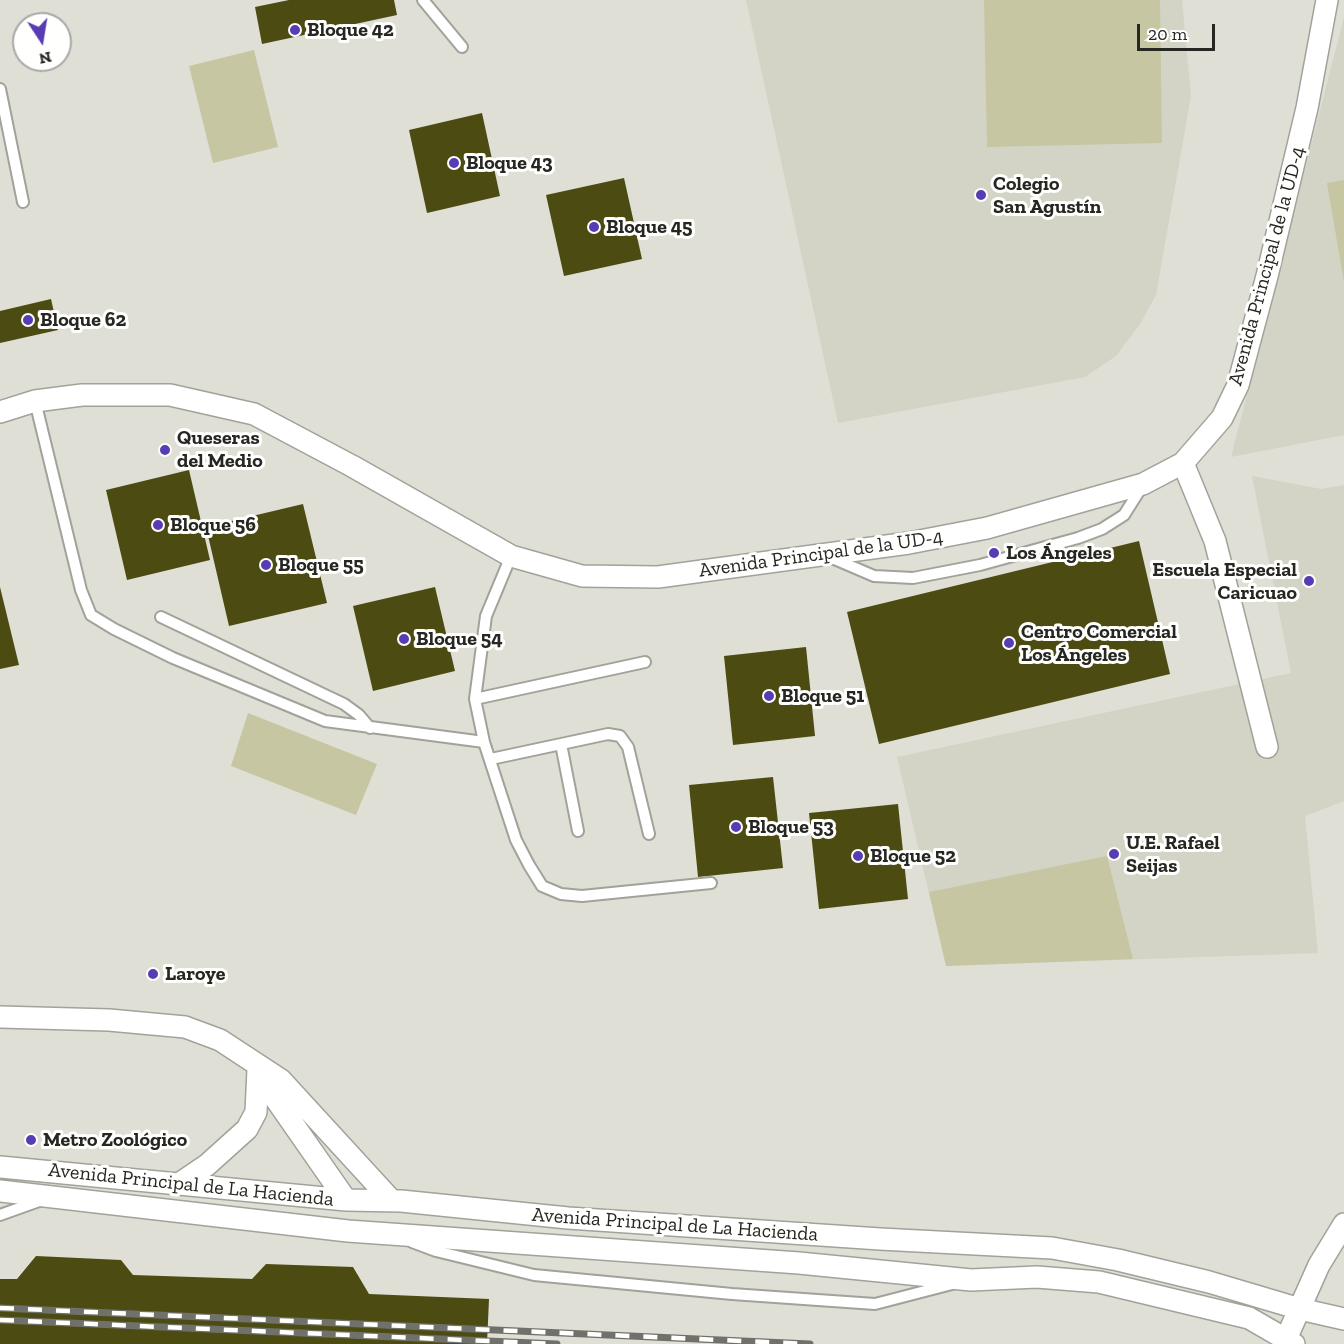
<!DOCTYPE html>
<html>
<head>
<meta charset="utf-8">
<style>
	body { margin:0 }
	#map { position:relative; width:1344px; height:1344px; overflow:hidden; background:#dfdfd6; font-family:"Zilla Slab",serif }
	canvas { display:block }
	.north { position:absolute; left:12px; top:12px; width:60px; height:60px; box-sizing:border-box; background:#fffffe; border:2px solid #a8a8a6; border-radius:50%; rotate:168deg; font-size:16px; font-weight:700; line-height:24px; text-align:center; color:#262623 }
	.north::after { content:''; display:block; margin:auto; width:21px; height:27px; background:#573cb4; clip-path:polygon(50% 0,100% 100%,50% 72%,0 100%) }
	.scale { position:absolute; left:1137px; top:24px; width:78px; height:27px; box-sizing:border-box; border:3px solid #262623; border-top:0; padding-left:8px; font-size:18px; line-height:21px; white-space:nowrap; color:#262623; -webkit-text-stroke:4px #fffffe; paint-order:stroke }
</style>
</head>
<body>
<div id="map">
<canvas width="1344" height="1344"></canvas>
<div class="north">N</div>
<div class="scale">20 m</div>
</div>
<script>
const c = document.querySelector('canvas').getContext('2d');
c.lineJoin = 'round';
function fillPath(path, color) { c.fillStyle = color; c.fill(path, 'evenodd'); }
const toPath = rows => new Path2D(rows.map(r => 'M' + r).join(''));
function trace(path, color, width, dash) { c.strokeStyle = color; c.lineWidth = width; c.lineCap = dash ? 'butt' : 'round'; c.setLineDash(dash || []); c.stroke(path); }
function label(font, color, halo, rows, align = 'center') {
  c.font = font + ' "Zilla Slab",serif'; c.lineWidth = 6; c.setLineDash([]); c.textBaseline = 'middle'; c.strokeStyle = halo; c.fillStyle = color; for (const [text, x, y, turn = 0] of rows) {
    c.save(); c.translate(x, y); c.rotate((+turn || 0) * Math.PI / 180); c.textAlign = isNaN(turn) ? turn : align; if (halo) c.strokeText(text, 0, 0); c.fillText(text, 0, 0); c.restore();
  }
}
const built = toPath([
	[746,0,1182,0,1191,96,1156,295,1140,324,1116,356,1085,377,838,423],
	[1344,17,1344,435,1231,457],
	[1252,476,1321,489,1344,485,1344,801,1305,816,1318,953,946,966,897,757,1291,673]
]);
const green = toPath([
	[984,0,1160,0,1162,143,987,147],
	[254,50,278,147,213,163,189,66],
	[1344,180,1344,282,1327,183],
	[248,713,377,764,356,815,231,766],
	[1107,856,1133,959,946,966,929,892]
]);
const building = toPath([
	[289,0,394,0,397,15,262,44,255,7],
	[482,113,500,196,427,213,409,130],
	[624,178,642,259,564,276,546,195],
	[51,299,58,330,0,343,0,311],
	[189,470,210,560,127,580,106,490],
	[303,504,327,603,229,626,206,527],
	[1139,541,1170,674,879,744,847,612],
	[0,587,19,665,0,669],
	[435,587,455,671,373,691,353,606],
	[806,647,815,736,733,745,724,656],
	[773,777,783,868,698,877,689,785],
	[898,804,908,899,819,909,809,813],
	[36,1256,121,1260,133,1275,252,1279,266,1264,353,1267,369,1294,489,1299,487,1344,0,1344,0,1279,17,1279]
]);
const lane = toPath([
	[423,0,462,47],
	[0,89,23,202],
	[35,401,81,590,91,615,114,629,173,658,325,721,484,742],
	[511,556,486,616,475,699,484,742,516,840,529,865,542,886,561,894,582,896,711,883],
	[832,558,874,576,913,578,980,565,1078,538,1102,529,1124,515,1143,485],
	[161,617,344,704,359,715,370,728],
	[475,699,645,662],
	[561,744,578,831],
	[491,759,608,734,620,736,628,747,649,834],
	[0,1215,42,1200],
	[412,1242,436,1251,534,1275,732,1294,875,1304,952,1284]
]);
const street = toPath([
	[0,412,35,401,82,395,170,395,254,414,352,466,511,556,582,576,658,577,909,543,987,528,1143,484,1183,463,1222,418,1238,385,1267,276,1307,108,1327,0],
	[1183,463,1215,541,1267,747],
	[0,1017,109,1020,185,1027,220,1040,281,1080,392,1201],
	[260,1068,275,1098,346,1200],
	[0,1167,346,1200,401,1201,568,1218,880,1239,1052,1248,1118,1260,1209,1282,1300,1309,1344,1319],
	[179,1184,207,1165,247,1129,256,1112,258,1069],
	[0,1191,348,1231,799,1263,971,1280,1037,1277,1099,1282,1249,1318,1294,1344],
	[1286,1339,1319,1265,1344,1224]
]);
const rail = toPath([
	[0,1308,810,1344],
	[0,1320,557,1344]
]);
const markers = [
	[295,30,6,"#573cb4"],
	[454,163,6,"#573cb4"],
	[981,195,6,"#573cb4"],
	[594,227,6,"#573cb4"],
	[28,320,6,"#573cb4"],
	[165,450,6,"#573cb4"],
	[158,525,6,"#573cb4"],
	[994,553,6,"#573cb4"],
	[266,565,6,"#573cb4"],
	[1309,581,6,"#573cb4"],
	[404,639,6,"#573cb4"],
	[1009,643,6,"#573cb4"],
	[769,696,6,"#573cb4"],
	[736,827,6,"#573cb4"],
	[1114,854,6,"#573cb4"],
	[858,856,6,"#573cb4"],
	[153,974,6,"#573cb4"],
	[31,1140,6,"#573cb4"]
];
const poiNames = [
	["Bloque 42",307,30],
	["Bloque 43",466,163],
	["Colegio",993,184],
	["San Agustín",993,207],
	["Bloque 45",606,227],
	["Bloque 62",40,320],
	["Queseras",177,438],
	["del Medio",177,461],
	["Bloque 56",170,525],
	["Los Ángeles",1006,553],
	["Bloque 55",278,565],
	["Escuela Especial",1297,570,"right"],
	["Caricuao",1297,593,"right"],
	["Centro Comercial",1021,632],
	["Los Ángeles",1021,655],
	["Bloque 54",416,639],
	["Bloque 51",781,696],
	["Bloque 53",748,827],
	["U.E. Rafael",1126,843],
	["Seijas",1126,866],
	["Bloque 52",870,856],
	["Laroye",165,974],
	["Metro Zoológico",43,1140]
];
const streetNames = [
	["Avenida Principal de la UD-4",1267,266,-75],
	["Avenida Principal de la UD-4",821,554,-8],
	["Avenida Principal de La Hacienda",191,1185,6],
	["Avenida Principal de La Hacienda",675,1225,4]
];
fillPath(built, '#d3d4c5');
fillPath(green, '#c6c6a2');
fillPath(building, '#4c4b11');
trace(lane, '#a1a299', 14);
trace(street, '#a1a299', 24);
trace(lane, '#fff', 10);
trace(street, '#fff', 21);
trace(rail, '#71716c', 7);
trace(rail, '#fffffe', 4.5, [14]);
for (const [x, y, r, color] of markers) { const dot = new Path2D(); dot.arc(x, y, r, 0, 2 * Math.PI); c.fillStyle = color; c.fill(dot); trace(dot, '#fffffe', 2); }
label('bold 20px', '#262623', '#fffffe', poiNames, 'left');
label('20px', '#262623', '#fffffe', streetNames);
</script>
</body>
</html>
